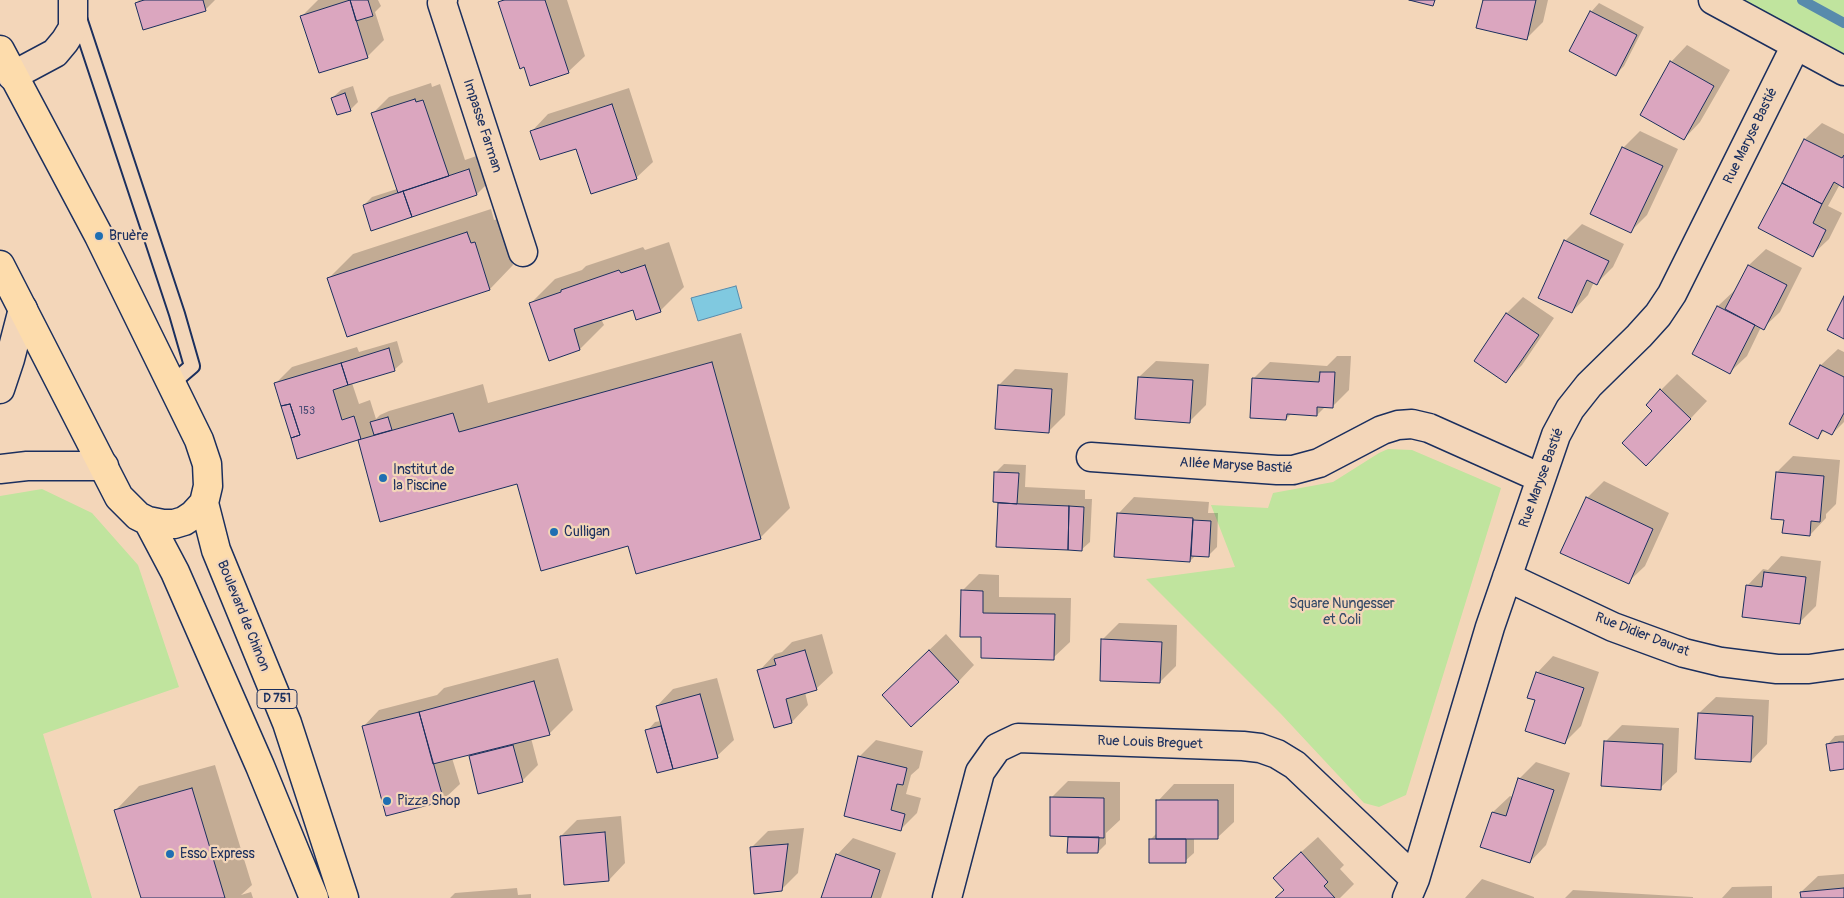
<!DOCTYPE html>
<html>
<head>
<meta charset="utf-8">
<style>
	body { margin:0 }
	canvas { display:block; background:#f3d6b9 }
</style>
</head>
<body>
<canvas width="1844" height="898"></canvas>
<script>
const c = document.querySelector('canvas').getContext('2d');
c.lineJoin = 'round';
function fillPath(path, color) { c.fillStyle = color; c.fill(path, 'evenodd'); }
const toPath = rows => new Path2D(rows.map(r => 'M' + r).join(''));
function trace(path, color, width, dash) { c.strokeStyle = color; c.lineWidth = width; c.lineCap = dash ? 'butt' : 'round'; c.setLineDash(dash || []); c.stroke(path); }
function label(font, color, halo, rows, align = 'center') {
  c.font = font + ' Pangolin,sans-serif'; c.lineWidth = 4.5; c.setLineDash([]); c.textBaseline = 'middle'; c.strokeStyle = halo; c.fillStyle = color; for (const [text, x, y, turn = 0] of rows) {
    c.save(); c.translate(x, y); c.rotate((+turn || 0) * Math.PI / 180); c.textAlign = isNaN(turn) ? turn : align; if (halo) c.strokeText(text, 0, 0); c.fillText(text, 0, 0); c.restore();
  }
}
const green = toPath([
	[1714,0,1844,0,1844,70],
	[1388,449,1412,450,1501,488,1406,795,1379,807,1364,803,1281,714,1146,579,1235,567,1211,505,1268,508,1273,493,1333,482,1379,453],
	[42,489,92,513,138,565,179,687,43,734,92,898,0,898,0,496]
]);
const water = toPath([
	[736,286,742,308,698,321,691,298,736,286]
]);
const shadow = toPath([
	[139,0,215,0,205,10,136,3],
	[318,0,378,0,381,6,375,12,384,40,367,57,302,16],
	[502,0,567,0,585,56,568,72,500,2],
	[1484,0,1548,0,1543,22,1527,38],
	[1599,3,1644,27,1624,66,1616,74,1591,12],
	[1687,45,1730,70,1700,122,1684,139,1671,62],
	[431,83,432,87,440,84,465,160,485,153,493,178,477,194,372,229,364,205,372,197,397,189,372,114,389,97],
	[353,86,358,102,350,110,332,98,341,90],
	[629,88,653,162,636,178,577,147,532,131,548,114],
	[1822,123,1844,134,1844,186,1840,184,1828,206,1842,213,1829,239,1812,255,1760,228,1805,139],
	[1640,131,1678,149,1647,215,1630,232,1623,148],
	[491,209,494,220,498,219,513,265,490,289,347,335,329,278,353,254],
	[1582,224,1624,244,1613,267,1597,283,1594,282,1588,295,1572,312,1565,241],
	[669,242,684,287,660,311,634,308,601,319,604,325,580,349,550,359,531,303,555,279,582,270,586,266,643,247,645,250],
	[1766,249,1802,268,1780,312,1763,328,1761,327,1747,356,1730,372,1694,353,1718,306,1735,290,1736,291,1749,265],
	[1523,297,1554,318,1522,365,1506,381,1507,313],
	[741,333,790,508,760,538,629,545,518,482,360,441,363,438,298,457,275,384,292,367,357,347,359,352,397,341,403,362,394,370,352,383,359,404,370,400,376,419,380,415,389,411,483,384,488,403],
	[1838,349,1844,352,1844,422,1832,434,1825,430,1817,438,1790,423,1821,365],
	[1337,356,1351,356,1349,390,1332,407,1325,407,1317,415,1292,413,1286,419,1253,379,1270,362,1327,366],
	[1156,361,1209,364,1206,405,1189,422,1139,377],
	[1015,369,1068,373,1065,415,1048,432,999,385],
	[1677,374,1707,401,1663,448,1654,411,1661,390],
	[1793,456,1840,460,1836,504,1826,514,1826,518,1810,535,1785,518,1777,472],
	[1004,464,1026,465,1025,487,1085,490,1085,499,1092,499,1090,542,1081,550,997,545,1000,502,996,472],
	[1604,481,1669,513,1645,566,1628,582,1587,498],
	[1134,497,1209,502,1208,513,1218,513,1217,547,1209,555,1196,555,1190,561,1118,514],
	[1781,556,1821,561,1816,606,1799,623,1747,586,1763,569,1768,570],
	[979,574,999,575,999,597,1071,598,1070,642,1053,658,982,636,962,591],
	[1119,623,1177,625,1176,666,1160,682,1102,640],
	[822,634,833,673,816,689,805,692,808,705,792,722,775,727,759,671,775,654,782,652,792,642],
	[946,634,974,665,958,682,900,678],
	[1553,656,1599,672,1581,726,1564,743,1537,700,1537,673],
	[558,658,573,710,549,734,531,738,538,765,522,781,470,756,474,752,452,758,460,784,443,800,363,727,379,710,437,695,444,688],
	[717,678,734,740,717,756,672,768,647,731,655,722,661,721,657,706,673,689],
	[1716,697,1769,700,1767,744,1751,761,1699,713],
	[1622,725,1679,728,1677,772,1660,788,1605,742],
	[1844,735,1844,768,1827,745,1835,736],
	[876,740,923,751,919,768,911,775,906,794,921,798,917,813,901,829,845,816,860,756],
	[1536,762,1570,773,1546,845,1530,862,1482,846,1493,812,1510,796,1513,797,1519,779],
	[215,765,252,885,241,895,251,892,253,898,142,898,116,810,139,786],
	[1068,781,1120,782,1120,820,1106,833,1106,844,1098,852,1069,837,1071,835,1052,797],
	[1174,784,1234,784,1234,822,1217,838,1194,838,1194,853,1185,861,1150,840,1158,832,1158,801],
	[621,816,625,863,609,880,561,836,577,820],
	[804,828,798,873,781,890,751,848,768,831],
	[1318,837,1344,865,1340,869,1354,884,1340,898,1277,898,1285,890,1291,861],
	[853,838,896,853,881,898,822,898,837,855],
	[1844,874,1844,898,1802,898,1801,892,1818,876],
	[1482,879,1534,897,1534,898,1465,898],
	[1772,886,1772,898,1722,898,1732,887],
	[517,888,518,895,531,894,531,898,450,898,455,893],
	[1573,890,1693,897,1693,898,1565,898]
]);
const stream = toPath([
	[1802,0,1844,23]
]);
const building = toPath([
	[144,0,203,0,206,11,143,30,135,3,144,0],
	[350,0,368,0,373,16,356,21,350,0],
	[350,0,368,58,319,73,300,16,350,0],
	[504,0,545,0,569,73,530,86,524,67,520,69,498,2,504,0],
	[1409,0,1435,0,1433,6,1409,0],
	[1483,0,1536,0,1527,40,1476,28,1483,0],
	[1590,11,1637,35,1616,76,1569,51,1590,11],
	[1670,61,1714,86,1684,140,1640,115,1670,61],
	[345,93,351,111,337,115,331,98,345,93],
	[415,99,416,102,423,100,449,176,398,193,371,113,415,99],
	[612,104,637,179,591,194,576,149,540,160,530,131,612,104],
	[1804,139,1842,158,1844,155,1844,188,1834,182,1822,204,1782,183,1804,139],
	[1622,147,1663,166,1631,233,1590,214,1622,147],
	[469,169,477,195,412,217,403,191,469,169],
	[1782,183,1822,204,1813,223,1826,230,1813,257,1758,228,1782,183],
	[403,191,412,217,371,231,363,205,403,191],
	[467,232,471,243,475,242,490,290,347,337,327,278,467,232],
	[1564,240,1609,261,1597,285,1587,280,1572,313,1538,298,1564,240],
	[645,265,661,312,636,320,633,310,574,329,580,350,549,361,529,303,561,292,561,290,619,270,621,273,645,265],
	[1748,265,1787,285,1764,330,1725,309,1748,265],
	[1844,296,1844,339,1827,330,1844,296],
	[1717,306,1755,325,1730,374,1692,354,1717,306],
	[1506,313,1539,335,1506,383,1474,361,1506,313],
	[389,348,395,371,348,385,341,363,389,348],
	[712,362,761,539,636,574,628,546,541,571,517,484,380,522,358,440,453,413,459,432,712,362],
	[341,363,348,385,333,390,342,420,354,416,361,439,297,459,291,438,300,435,290,404,281,406,274,383,341,363],
	[1820,365,1844,377,1844,413,1832,435,1822,430,1818,439,1789,424,1820,365],
	[1320,372,1335,372,1333,408,1317,407,1317,416,1287,414,1286,420,1250,418,1252,378,1319,382,1320,372],
	[1138,377,1193,380,1190,423,1135,419,1138,377],
	[998,385,1052,389,1049,433,995,429,998,385],
	[1660,389,1691,419,1646,466,1622,443,1652,411,1646,405,1660,389],
	[290,404,300,435,291,438,281,406,290,404],
	[388,417,392,430,374,435,370,422,388,417],
	[994,472,1019,473,1017,504,993,502,994,472],
	[1776,472,1824,476,1820,522,1811,521,1810,536,1782,533,1784,520,1771,519,1776,472],
	[1586,497,1653,529,1629,584,1560,553,1586,497],
	[998,503,1069,506,1068,550,996,547,998,503],
	[1069,506,1084,507,1082,551,1068,550,1069,506],
	[1117,513,1193,518,1190,562,1114,557,1117,513],
	[1193,520,1211,521,1209,557,1191,556,1193,520],
	[1764,572,1806,577,1800,624,1742,617,1746,585,1762,587,1764,572],
	[961,590,983,591,983,613,1055,614,1054,660,981,658,981,637,960,637,961,590],
	[1101,639,1162,642,1160,683,1100,681,1101,639],
	[805,650,817,690,786,699,792,723,774,728,757,670,776,665,774,659,805,650],
	[929,650,959,682,911,727,882,695,929,650],
	[1536,672,1584,688,1565,744,1525,731,1535,700,1527,698,1536,672],
	[534,681,550,735,433,764,419,712,534,681],
	[700,694,718,758,673,769,656,706,700,694],
	[419,712,444,801,386,816,362,726,419,712],
	[1698,713,1753,716,1751,762,1695,759,1698,713],
	[661,726,673,769,657,773,645,730,661,726],
	[1604,741,1663,744,1661,790,1601,786,1604,741],
	[1839,742,1844,742,1844,769,1830,771,1826,744,1839,742],
	[513,745,523,782,478,794,469,756,513,745],
	[858,756,907,768,903,785,897,784,891,810,905,814,901,831,844,816,858,756],
	[1518,778,1554,790,1530,863,1480,847,1492,812,1506,816,1518,778],
	[192,788,225,898,141,898,114,810,192,788],
	[1050,797,1104,798,1104,838,1050,836,1050,797],
	[1156,800,1218,800,1218,839,1156,839,1156,800],
	[605,832,609,881,564,885,560,836,605,832],
	[1068,837,1099,837,1098,853,1067,853,1068,837],
	[1149,839,1186,839,1186,863,1149,863,1149,839],
	[788,844,782,891,754,894,750,847,788,844],
	[1301,852,1328,882,1324,886,1335,898,1275,898,1284,890,1273,878,1301,852],
	[836,854,880,870,871,898,821,898,836,854],
	[1844,888,1844,898,1801,898,1800,892,1844,888]
]);
const service = toPath([
	[79,18,177,314,192,366,171,384]
]);
const minor = toPath([
	[443,0,442,3,523,252],
	[1713,0,1796,45],
	[12,76,55,53,65,41,73,28,73,0],
	[1091,457,1277,470,1293,470,1319,463,1382,430,1398,425,1412,424,1429,428,1541,478],
	[1507,577,1613,627,1684,653,1721,662,1777,669,1809,669,1844,664],
	[947,898,980,772,997,748,1018,738,1243,746,1260,748,1277,754,1295,765,1415,879],
	[1407,898,1415,879,1490,627,1556,435,1570,409,1589,385,1639,336,1658,315,1672,294,1796,45,1844,71]
]);
const tertiary = toPath([
	[0,389,10,359,23,309],
	[0,469,27,466,104,466]
]);
const primary = toPath([
	[0,50,99,236,199,440,207,464,208,486,204,503,193,515,184,521,174,524,163,524,148,521,138,516,119,497,0,265],
	[204,503,216,550,287,723,344,898],
	[148,521,175,572,260,766,314,898]
]);
const markers = [
	[99,236,5,"#1f6fb2"],
	[383,478,5,"#1f6fb2"],
	[554,532,5,"#1f6fb2"],
	[387,801,5,"#1f6fb2"],
	[170,854,5,"#1f6fb2"]
];
const numberNames = [
	["153",307,411]
];
const shields = [
	[277,699,40]
];
const shieldNames = [
	["D 751",277,699]
];
const streetNames = [
	["Impasse Farman",482,126,72],
	["Rue Maryse Bastié",1751,136,-64],
	["Allée Maryse Bastié",1236,466,3],
	["Rue Maryse Bastié",1542,478,-70],
	["Boulevard de Chinon",243,616,68],
	["Rue Didier Daurat",1642,635,21],
	["Rue Louis Breguet",1150,743,2]
];
const poiNames = [
	["Bruère",109,236],
	["Institut de",393,470],
	["la Piscine",393,486],
	["Culligan",564,532],
	["Pizza Shop",397,801],
	["Esso Express",180,854]
];
const parkNames = [
	["Square Nungesser",1342,604],
	["et Coli",1342,620]
];
fillPath(green, '#c0e49e');
fillPath(water, '#80c9e0');
trace(water, '#588bac', 1);
fillPath(shadow, '#0003');
trace(stream, '#588bac', 10);
fillPath(building, '#dba6bf');
trace(building, '#1b2f5e', 1);
trace(service, '#1b2f5e', 18);
trace(minor, '#1b2f5e', 31);
trace(tertiary, '#1b2f5e', 31);
trace(primary, '#1b2f5e', 31);
trace(service, '#f3d6b9', 14);
trace(minor, '#f3d6b9', 28);
trace(tertiary, '#f3d6b9', 28);
trace(primary, '#fddcac', 28);
for (const [x, y, r, color] of markers) { const dot = new Path2D(); dot.arc(x, y, r, 0, 2 * Math.PI); c.fillStyle = color; c.fill(dot); trace(dot, '#f3d6b9', 2); }
label('11px', '#4b4d76', null, numberNames);
for (const [x, y, w] of shields) { const box = new Path2D(); box.roundRect(x - w / 2, y - 9.5, w, 19, 4); c.fillStyle = '#f3d6b9'; c.fill(box); trace(box, '#1b2f5e', 1); }
label('bold 12px', '#1b2f5e', null, shieldNames);
label('14px', '#1b2f5e', '#f3d6b9', streetNames);
label('14px', '#1b2f5e', '#f3d6b9', poiNames, 'left');
label('14px', '#344a68', '#f3d6b9', parkNames);
</script>
</body>
</html>
